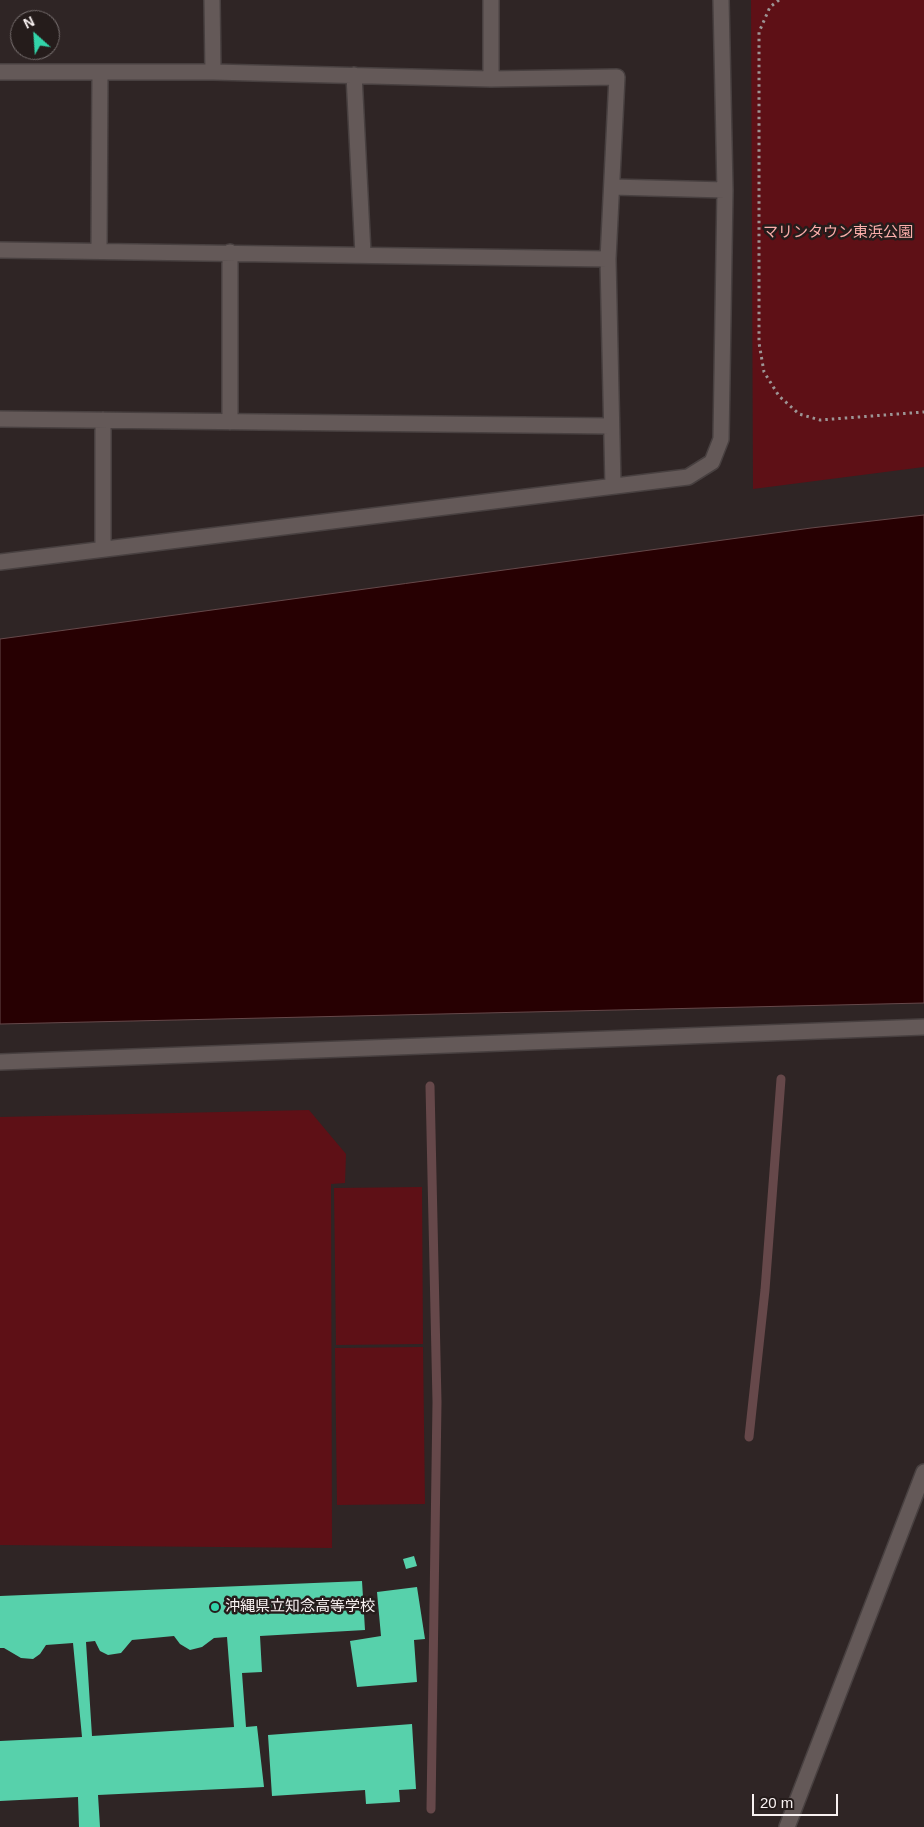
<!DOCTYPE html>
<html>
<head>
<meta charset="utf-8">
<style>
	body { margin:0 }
	#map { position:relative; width:924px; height:1827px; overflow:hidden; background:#2f2525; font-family:Arial,sans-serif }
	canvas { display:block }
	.north { position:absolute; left:10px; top:10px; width:50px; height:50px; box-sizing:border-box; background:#251c1b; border:1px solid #797171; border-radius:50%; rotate:334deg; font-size:14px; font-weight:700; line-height:20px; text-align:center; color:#f8f1f1 }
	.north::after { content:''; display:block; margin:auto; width:18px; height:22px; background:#32d4a9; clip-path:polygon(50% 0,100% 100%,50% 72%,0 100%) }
	.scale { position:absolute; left:752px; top:1794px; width:86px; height:22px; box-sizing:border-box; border:2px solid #f8f1f1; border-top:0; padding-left:6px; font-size:15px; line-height:18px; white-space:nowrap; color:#f8f1f1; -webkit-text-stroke:4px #251c1b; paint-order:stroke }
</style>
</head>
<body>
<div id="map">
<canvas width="924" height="1827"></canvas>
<div class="north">N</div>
<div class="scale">20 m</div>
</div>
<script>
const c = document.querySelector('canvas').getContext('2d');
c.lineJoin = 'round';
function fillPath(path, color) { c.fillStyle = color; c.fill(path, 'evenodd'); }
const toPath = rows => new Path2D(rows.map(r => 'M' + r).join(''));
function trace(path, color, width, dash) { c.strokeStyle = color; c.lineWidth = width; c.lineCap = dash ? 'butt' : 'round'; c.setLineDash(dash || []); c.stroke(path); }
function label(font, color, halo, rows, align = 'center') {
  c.font = font + ' Arial,"Noto Sans JP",sans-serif'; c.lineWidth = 5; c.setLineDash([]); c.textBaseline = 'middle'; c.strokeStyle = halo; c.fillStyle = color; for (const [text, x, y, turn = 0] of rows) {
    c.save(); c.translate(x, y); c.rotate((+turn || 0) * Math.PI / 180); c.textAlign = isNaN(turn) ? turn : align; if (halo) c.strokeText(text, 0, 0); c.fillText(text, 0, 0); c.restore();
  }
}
const green = toPath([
	[751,0,924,0,924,467,753,489],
	[309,1110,346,1154,345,1183,331,1184,332,1548,0,1545,0,1117],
	[422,1187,423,1344,336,1345,334,1188],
	[423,1347,425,1504,337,1505,335,1348]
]);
const water = toPath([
	[924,515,924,1003,0,1024,0,639,811,528,924,515]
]);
const stream = toPath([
	[430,1086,437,1402,431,1809],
	[749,1437,765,1290,781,1079]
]);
const building = toPath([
	[414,1556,417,1566,406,1569,403,1559],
	[362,1581,365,1630,260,1636,262,1672,242,1673,246,1727,257,1726,264,1787,98,1795,100,1827,79,1827,78,1797,0,1801,0,1741,82,1737,73,1643,46,1645,40,1654,33,1659,21,1658,4,1648,0,1648,0,1596],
	[174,1636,180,1644,190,1650,202,1647,214,1638,227,1637,234,1727,92,1736,86,1642,95,1641,100,1651,108,1655,121,1653,132,1640],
	[417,1587,425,1639,414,1640,417,1682,357,1687,350,1641,381,1636,377,1592],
	[412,1724,416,1789,399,1790,400,1802,366,1804,365,1790,272,1796,268,1735]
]);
const path = toPath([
	[779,0,770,7,759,32,759,343,764,372,779,396,799,414,820,420,924,412]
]);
const minor = toPath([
	[212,0,213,72],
	[0,72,213,72,491,79,617,77,608,259,613,486],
	[354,75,363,254],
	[491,79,491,0],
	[612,187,725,190],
	[0,250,608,259],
	[99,250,100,73],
	[0,419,610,426],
	[230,422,230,252],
	[103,549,103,420],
	[0,562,688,477,712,462,721,439,725,190,721,0],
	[0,1062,924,1027],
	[787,1827,924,1472]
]);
const markers = [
	[215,1607,5,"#32d4a9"]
];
const parkNames = [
	["マリンタウン東浜公園",838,233]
];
const poiNames = [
	["沖縄県立知念高等学校",225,1607]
];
fillPath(green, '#5e1016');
fillPath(water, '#270002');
trace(water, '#66484a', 1);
trace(stream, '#66484a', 9);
fillPath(building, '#57d1ab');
trace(minor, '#484040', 18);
trace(path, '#9d9595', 3, [2.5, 4]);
trace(minor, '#645958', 15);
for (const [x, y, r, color] of markers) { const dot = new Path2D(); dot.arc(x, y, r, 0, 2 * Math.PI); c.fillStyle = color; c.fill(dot); trace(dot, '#251c1b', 2); }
label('15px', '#fcaeab', '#251c1b', parkNames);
label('15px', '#f8f1f1', '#251c1b', poiNames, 'left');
</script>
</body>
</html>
